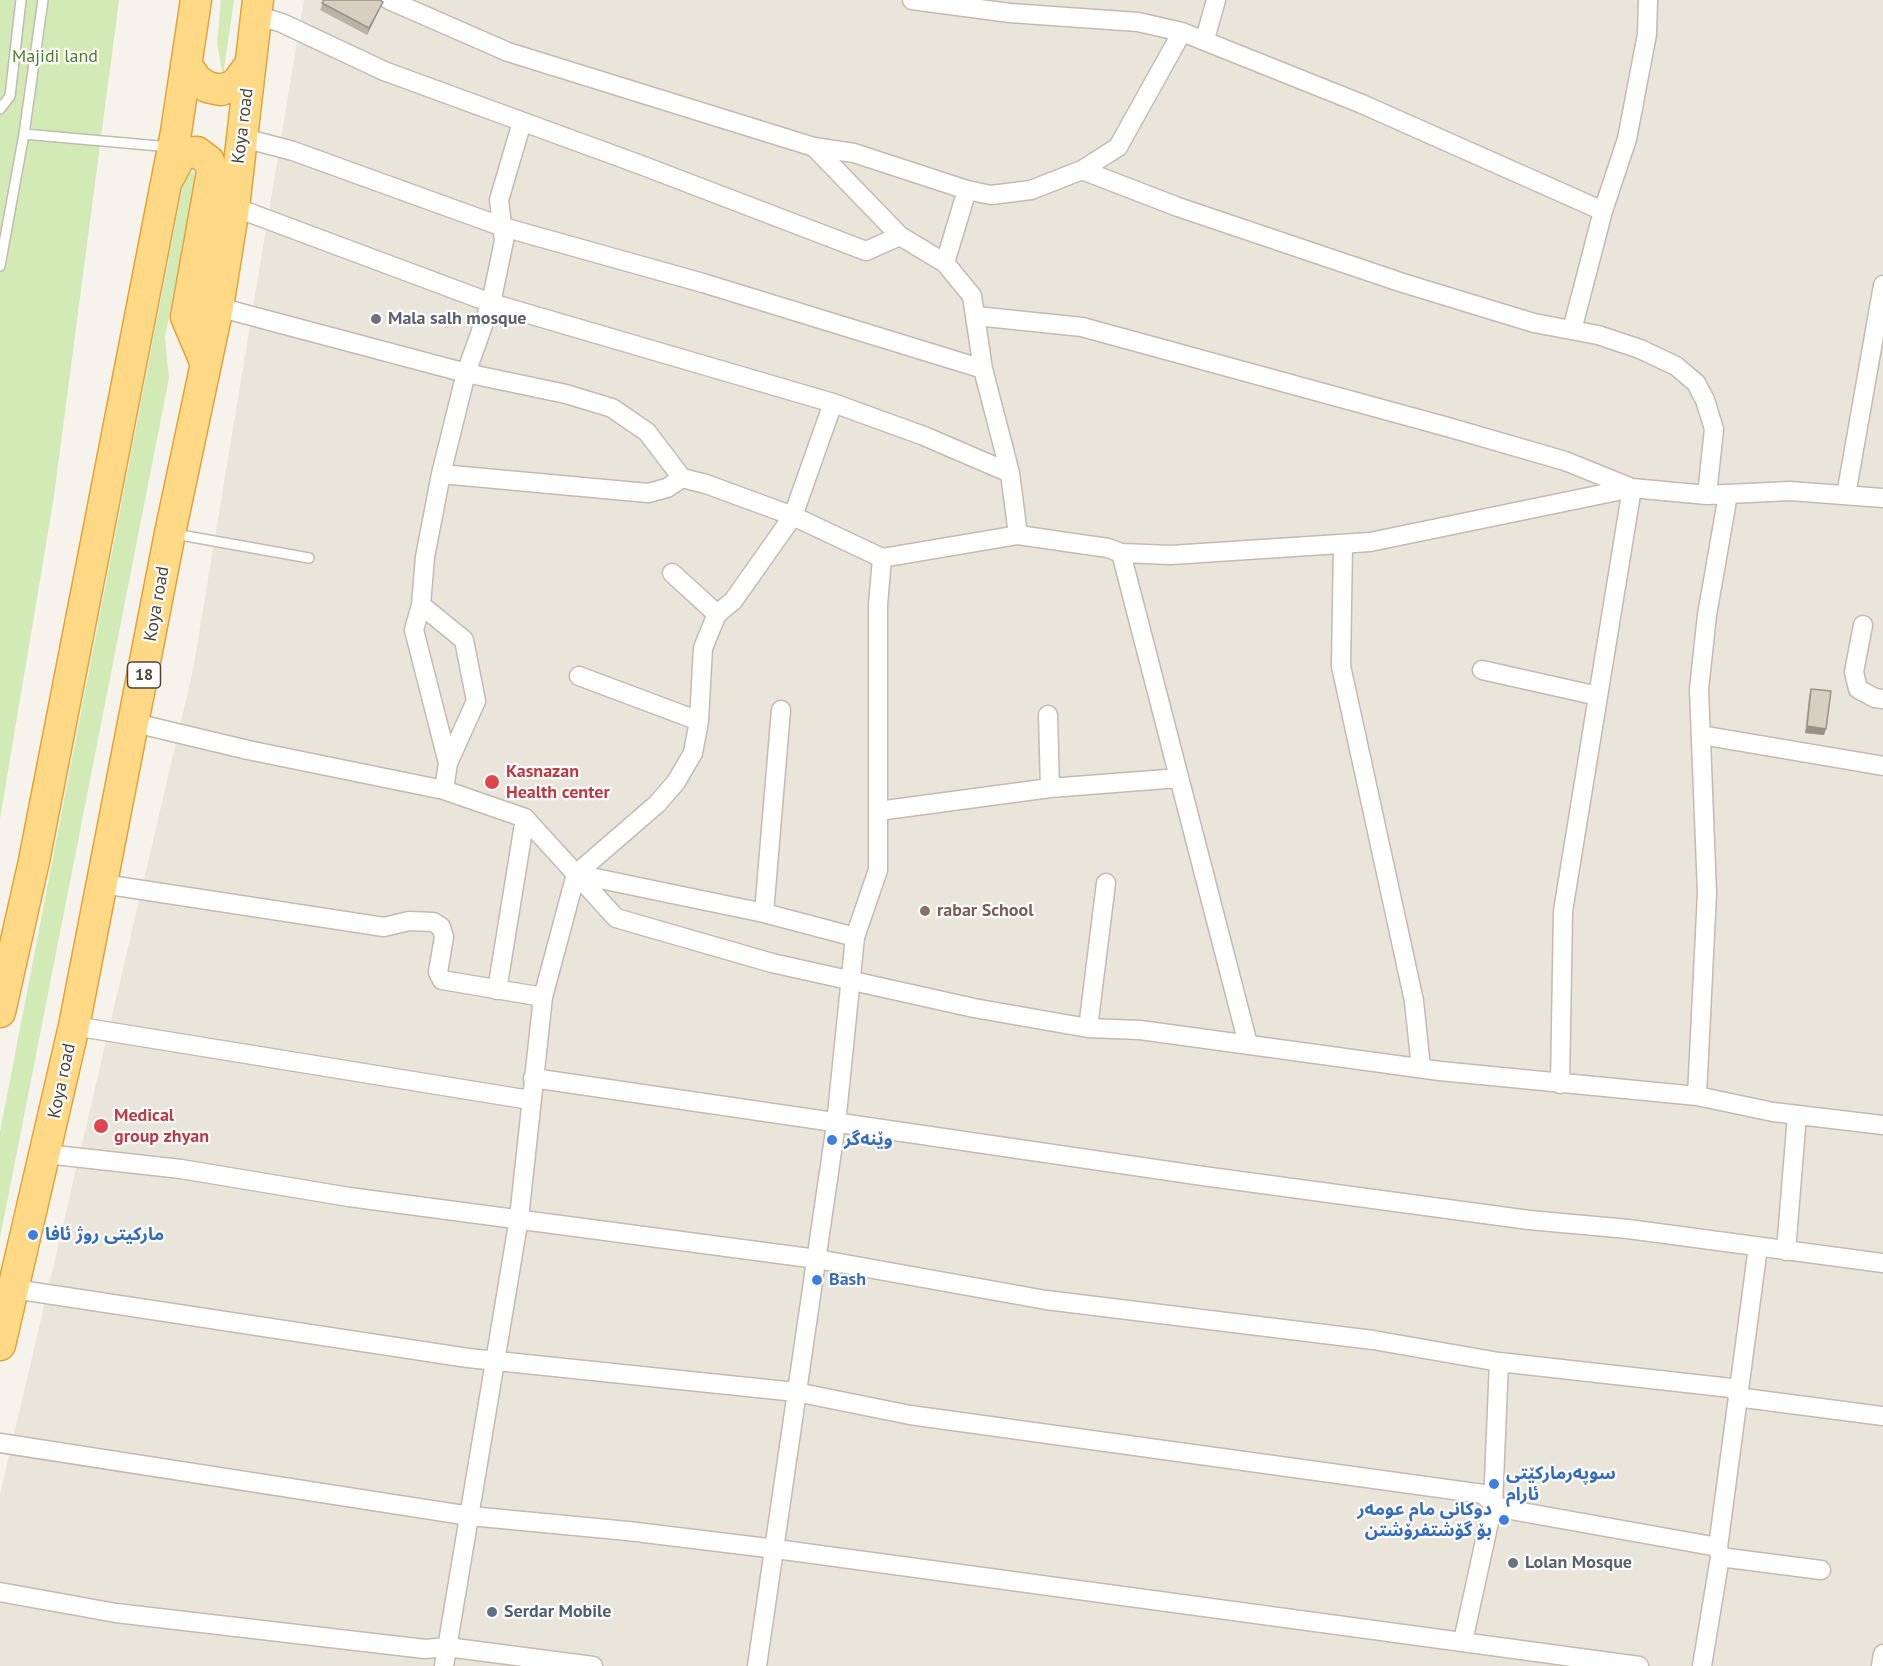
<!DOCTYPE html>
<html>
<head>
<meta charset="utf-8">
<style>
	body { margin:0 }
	canvas { display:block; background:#f6f3ec }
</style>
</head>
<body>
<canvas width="1883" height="1666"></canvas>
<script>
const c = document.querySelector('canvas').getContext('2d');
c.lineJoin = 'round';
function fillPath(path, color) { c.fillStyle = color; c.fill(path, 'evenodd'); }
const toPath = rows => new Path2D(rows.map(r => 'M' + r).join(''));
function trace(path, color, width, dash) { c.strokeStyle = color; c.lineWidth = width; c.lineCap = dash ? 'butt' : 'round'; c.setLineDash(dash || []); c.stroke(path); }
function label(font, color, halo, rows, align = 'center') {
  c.font = font + ' "PT Sans","Noto Sans Arabic",sans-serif'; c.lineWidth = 4.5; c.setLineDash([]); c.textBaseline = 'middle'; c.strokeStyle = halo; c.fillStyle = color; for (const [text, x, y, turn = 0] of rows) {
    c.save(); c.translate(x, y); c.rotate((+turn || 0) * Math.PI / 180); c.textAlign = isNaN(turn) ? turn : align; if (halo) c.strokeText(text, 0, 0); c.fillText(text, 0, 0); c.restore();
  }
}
const residential = toPath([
	[304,0,1883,0,1883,1666,0,1666,0,1494,193,670]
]);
const green = toPath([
	[0,0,119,0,54,496,0,819],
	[221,0,234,0,223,76,217,43],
	[194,172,196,181,165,337,169,378,0,1238,0,1132,185,174]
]);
const service = toPath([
	[0,109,10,96,21,0],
	[24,134,170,147],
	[0,266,24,134,43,0],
	[175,534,309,558]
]);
const minor = toPath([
	[389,0,508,52,814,147,900,236,945,263,972,296,983,369,1010,473,1018,535],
	[912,0,1010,13,1138,22,1182,32,1362,104,1603,211],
	[256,15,282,23,384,71,641,165,866,251,900,236],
	[1205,39,1216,0],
	[240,137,293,151,503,227,703,283,983,369],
	[814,147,854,153,967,190,991,195,1031,190,1082,170,1118,147,1182,32],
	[1082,170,1178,207,1403,283,1534,323,1598,335,1640,349,1676,366,1696,383,1705,400,1714,429,1707,495],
	[234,207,491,303,833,403,924,436,1010,473],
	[945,263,967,190],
	[218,307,466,373,566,394,612,408,647,432,682,478],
	[976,316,1082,327,1451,428,1565,461,1632,488,1563,911,1560,1084],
	[1572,330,1603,211,1627,139,1647,34,1648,0],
	[441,474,466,373,491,303,504,241,499,200,522,122],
	[1846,495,1883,285],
	[1343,544,1341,666,1414,1001,1421,1068],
	[1121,553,1248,1044],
	[421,605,464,640,476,701,448,763],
	[717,614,733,601,793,516,833,403],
	[1863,625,1854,672,1858,689,1875,698,1883,699],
	[1482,670,1598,696],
	[579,676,699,721],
	[1048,715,1050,788],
	[135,723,248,750,444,790,525,818,616,918,772,963,974,1008,1088,1028,1140,1030,1440,1071,1697,1096,1773,1112,1883,1125],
	[1701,735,1883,766],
	[444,790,448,763,414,630,421,605,425,557,441,474,648,493,667,488,682,478,706,484,793,516,882,558,1018,535,1108,548,1121,553,1171,555,1370,542,1632,488,1707,495,1790,491,1883,498],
	[878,811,1050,788,1179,778],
	[576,874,764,913,855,937],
	[103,884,384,927,409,921,433,922,441,927,444,937,438,972,442,980,543,997],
	[764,913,781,710],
	[497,990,525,818],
	[74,1026,530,1100],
	[1088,1028,1106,883],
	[533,1078,1203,1176,1529,1220,1628,1229,1883,1263],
	[1697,1096,1707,893,1699,689,1707,615,1728,495],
	[46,1154,181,1169,349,1197,817,1259,1046,1300,1373,1340,1499,1362,1731,1388,1744,1398,1883,1416],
	[1786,1251,1797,1115],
	[14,1289,468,1358,796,1392,910,1415,1483,1494,1493,1504,1505,1509,1718,1547],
	[0,1443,470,1516,628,1531,776,1549,1639,1666],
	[1720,1557,1821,1570],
	[0,1592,116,1613,425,1649,447,1647,593,1666],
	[1463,1641,1493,1504,1499,1362],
	[444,1666,519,1218,543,997,576,874,657,804,676,782,693,753,699,721,703,648,717,614,672,573],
	[757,1666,836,1124,855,937,878,870,878,605,882,558],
	[1702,1666,1720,1557,1718,1547,1758,1247],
	[1881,1666,1883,1654]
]);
const trunk = toPath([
	[186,64,196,79,207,87,221,90,235,85,250,65],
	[167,181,180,157,187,153,197,152,209,161,212,172,186,317,206,364],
	[0,1012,34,861,176,132,196,0],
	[0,1345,74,1026,170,533,218,307,234,207,258,0]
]);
const wall = toPath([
	[324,0,383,2,367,35,320,10],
	[1811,689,1824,735,1805,733,1809,696]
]);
const shadedWall = toPath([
	[383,2,380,8,367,35,369,28],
	[1807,726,1826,729,1824,735,1805,733]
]);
const building = toPath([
	[324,0,380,0,383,2,369,28,322,3,324,0],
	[1811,689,1831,691,1826,729,1807,726,1811,689]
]);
const markers = [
	[376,319,6,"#6b7280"],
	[492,782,8,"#e0444e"],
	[925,911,6,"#8d6e63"],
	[101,1126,8,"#e0444e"],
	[832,1140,6,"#3f7fe0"],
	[33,1235,6,"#3f7fe0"],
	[817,1280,6,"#3f7fe0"],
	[1494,1484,6,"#3f7fe0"],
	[1504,1520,6,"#3f7fe0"],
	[1513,1563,6,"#6b7280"],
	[492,1612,6,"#5c6f8a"]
];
const shields = [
	[144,675,33]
];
const shieldNames = [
	["18",144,675]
];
const parkNames = [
	["Majidi land",55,57]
];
const streetNames = [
	["Koya road",243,126,-83],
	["Koya road",157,604,-80],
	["Koya road",62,1081,-78]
];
const worshipNames = [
	["Mala salh mosque",388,319],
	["Lolan Mosque",1525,1563]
];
const healthNames = [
	["Kasnazan",506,772],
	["Health center",506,793],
	["Medical",114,1116],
	["group zhyan",114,1137]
];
const educationNames = [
	["rabar School",937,911]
];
const shopNames = [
	["وێنەگر",844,1140],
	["ماركيتى روژ ئافا",45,1235],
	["Bash",829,1280],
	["سوپەرمارکێتی",1506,1474],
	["ئارام",1506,1495],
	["دوکانی مام عومەر",1492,1510,"right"],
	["بۆ گۆشتفرۆشتن",1492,1531,"right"]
];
const serviceNames = [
	["Serdar Mobile",504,1612]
];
fillPath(residential, '#eae5da');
fillPath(green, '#d2eab5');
trace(service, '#c2bbae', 12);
trace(minor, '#c2bbae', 21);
trace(trunk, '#e0a43c', 33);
trace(service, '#fff', 9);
trace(minor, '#fff', 18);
trace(trunk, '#ffd985', 30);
fillPath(wall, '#bab2a6');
fillPath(shadedWall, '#979187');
fillPath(building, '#d8cfc1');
trace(building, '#979187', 1.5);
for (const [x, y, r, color] of markers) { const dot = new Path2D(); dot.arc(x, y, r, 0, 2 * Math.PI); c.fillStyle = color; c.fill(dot); trace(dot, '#fff', 2); }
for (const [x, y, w] of shields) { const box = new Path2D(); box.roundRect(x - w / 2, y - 13, w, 26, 4.5); c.fillStyle = '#fff'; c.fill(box); trace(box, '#4b4439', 1.5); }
label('bold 16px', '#4b4439', null, shieldNames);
label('18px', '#4a7f2a', '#fff', parkNames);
label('18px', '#4b4439', '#fff', streetNames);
label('bold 18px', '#5b616d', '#fff', worshipNames, 'left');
label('bold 18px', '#be3a42', '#fff', healthNames, 'left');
label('bold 18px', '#785e54', '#fff', educationNames, 'left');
label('bold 18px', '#366cbe', '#fff', shopNames, 'left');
label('bold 18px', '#4e5e75', '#fff', serviceNames, 'left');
</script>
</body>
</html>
